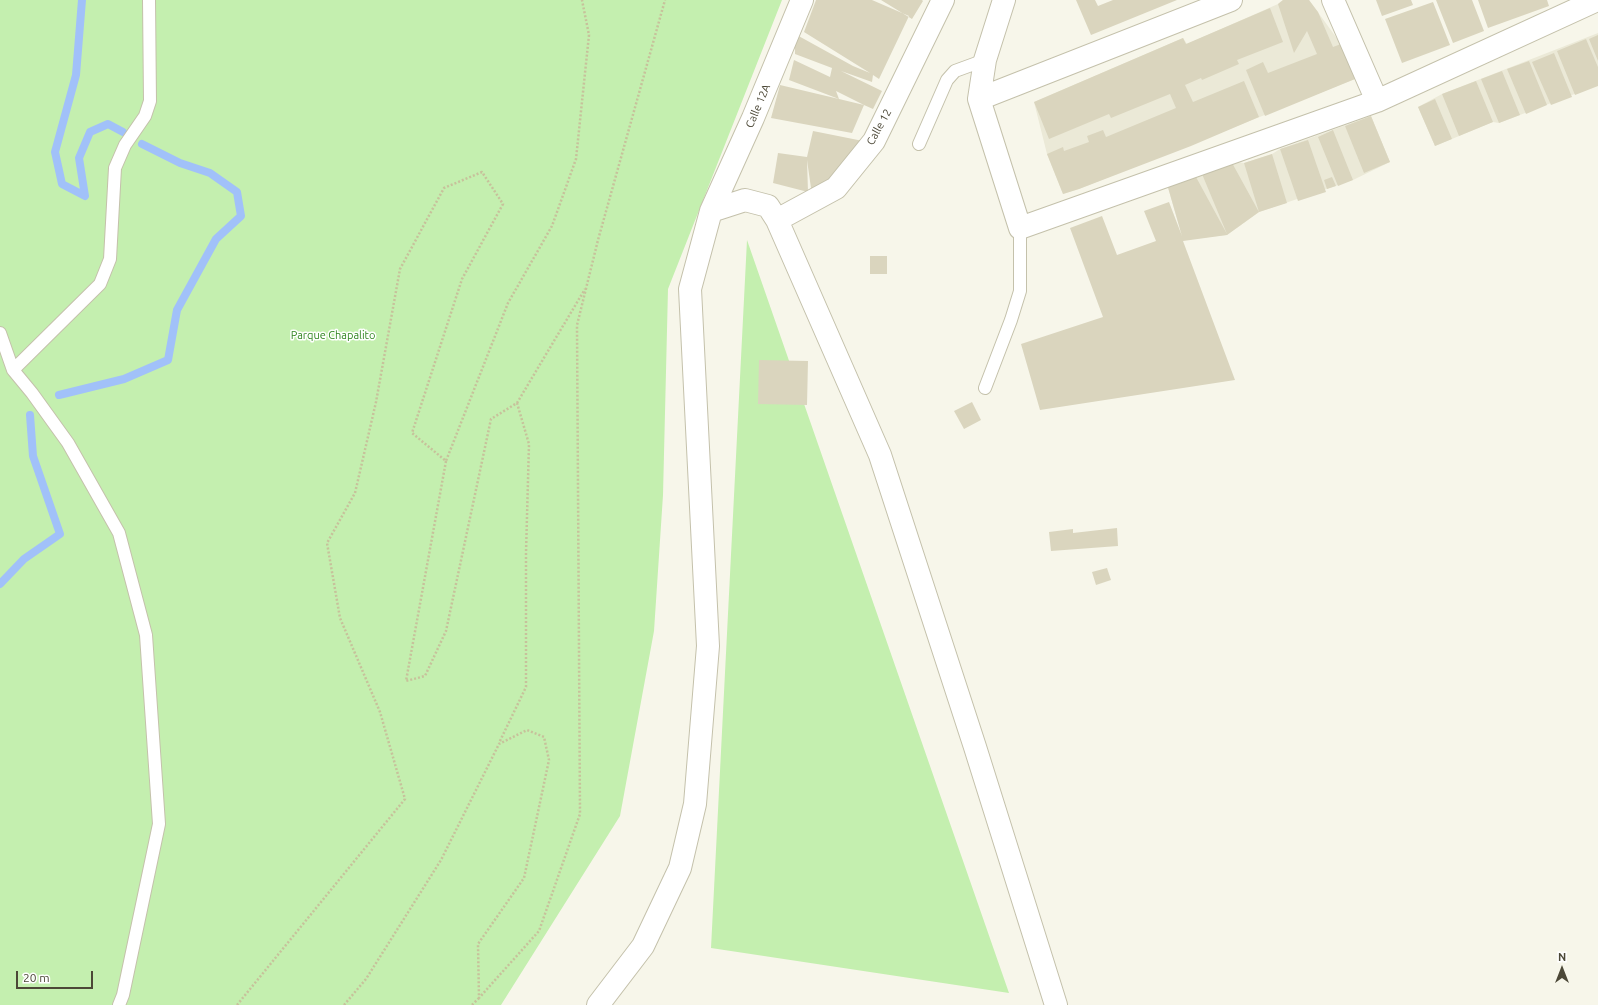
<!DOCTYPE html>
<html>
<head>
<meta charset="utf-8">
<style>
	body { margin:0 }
	#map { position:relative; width:1598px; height:1005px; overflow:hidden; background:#f7f6ea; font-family:Ubuntu,sans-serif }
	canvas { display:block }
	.north { position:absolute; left:1542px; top:949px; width:40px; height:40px; -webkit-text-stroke:3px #fff; paint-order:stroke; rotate:0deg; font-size:11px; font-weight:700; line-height:16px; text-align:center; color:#4c4837 }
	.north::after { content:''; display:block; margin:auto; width:14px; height:18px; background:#4c4837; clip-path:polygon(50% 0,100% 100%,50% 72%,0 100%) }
	.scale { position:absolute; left:16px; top:971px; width:77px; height:18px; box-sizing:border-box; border:2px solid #4c4837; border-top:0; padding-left:5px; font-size:12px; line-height:14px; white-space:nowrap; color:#4c4837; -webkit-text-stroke:3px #fff; paint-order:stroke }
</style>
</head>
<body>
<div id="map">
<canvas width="1598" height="1005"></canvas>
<div class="north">N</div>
<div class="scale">20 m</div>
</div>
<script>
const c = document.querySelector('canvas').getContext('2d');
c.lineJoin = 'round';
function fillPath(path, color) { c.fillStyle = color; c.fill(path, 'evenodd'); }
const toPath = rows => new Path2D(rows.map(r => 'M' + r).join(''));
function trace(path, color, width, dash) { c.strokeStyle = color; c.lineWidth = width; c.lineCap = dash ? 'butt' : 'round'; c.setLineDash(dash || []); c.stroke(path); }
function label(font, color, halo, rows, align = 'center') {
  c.font = font + ' Ubuntu,sans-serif'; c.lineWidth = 3; c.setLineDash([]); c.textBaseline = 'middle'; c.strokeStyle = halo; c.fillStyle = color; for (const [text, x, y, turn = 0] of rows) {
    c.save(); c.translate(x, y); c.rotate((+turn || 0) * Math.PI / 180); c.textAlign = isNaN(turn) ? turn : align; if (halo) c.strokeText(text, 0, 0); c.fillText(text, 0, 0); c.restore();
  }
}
const residential = toPath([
	[1283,0,1309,0,1341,44,1355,79,1079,189,1063,194,1047,154,1034,102,1183,38,1187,44,1278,4],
	[1598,33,1598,85,1499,123,1493,122,1435,146,1418,107,1442,94],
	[1371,116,1390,162,1353,180,1259,212,1227,235,1183,240,1167,184,1231,161,1244,163,1272,154,1280,149]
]);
const green = toPath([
	[0,0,782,0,668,289,663,495,654,631,620,816,501,1005,0,1005],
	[747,240,1009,993,711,948]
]);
const stream = toPath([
	[82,0,76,75,55,152,62,184,85,196,79,158,90,132,108,124,123,132],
	[59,395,124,379,168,360,177,310,216,239,241,216,237,192,210,173,180,163,142,144],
	[0,584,24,559,60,534,33,456,30,415]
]);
const building = toPath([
	[816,0,872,0,909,16,879,79,873,75,872,82,841,71,882,91,873,109,864,105,852,133,771,118,780,85,839,99,864,105,836,91,839,99,789,80,794,60,830,77,832,68,795,54,795,34,853,66,870,73,804,32],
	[881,0,922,0,923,1,912,19],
	[1076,0,1095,0,1098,6,1113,0,1177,0,1091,35],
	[1283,0,1309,0,1318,12,1333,47,1341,44,1355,79,1265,116,1246,70,1263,62,1268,73,1317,54,1307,31,1294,53,1278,4],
	[1376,0,1411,0,1413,5,1382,16],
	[1436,0,1472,0,1484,31,1453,43],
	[1478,0,1547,0,1549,6,1488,28],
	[1433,2,1450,45,1402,63,1385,19],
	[1270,8,1283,42,1237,60,1239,64,1202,80,1201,78,1185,85,1193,102,1244,81,1259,117,1191,146,1079,189,1063,194,1047,154,1063,147,1064,151,1089,142,1087,136,1103,130,1106,137,1176,108,1170,94,1111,118,1109,114,1049,139,1034,102,1183,38,1186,44],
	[1598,35,1598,61,1589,39],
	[1586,39,1598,67,1598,86,1575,95,1557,51],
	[1554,53,1572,97,1551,105,1532,62],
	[1529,61,1547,105,1526,114,1507,69],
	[1502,71,1520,115,1499,123,1481,79],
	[1476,81,1493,122,1459,136,1442,94],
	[1435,99,1452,139,1435,146,1418,107],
	[1371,116,1390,162,1364,173,1345,126],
	[1333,130,1353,180,1338,186,1318,137],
	[813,131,863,141,832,189,811,188,807,160,808,192,773,183,778,153,807,157],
	[1308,140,1326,192,1298,201,1280,149],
	[1272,154,1287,203,1259,212,1244,163],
	[1231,161,1259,212,1227,235,1183,241,1235,380,1040,410,1021,344,1103,317,1070,228,1102,216,1117,255,1156,241,1144,211,1169,202,1182,236,1167,184,1196,177,1227,234,1202,174],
	[1332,177,1336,186,1327,189,1324,180],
	[870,256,887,256,887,274,870,274],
	[759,360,808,361,807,405,758,404],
	[972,402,981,420,964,429,954,411],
	[1117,528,1118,546,1051,551,1049,532,1073,529,1073,533],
	[1107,568,1111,580,1096,585,1092,572]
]);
const path = toPath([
	[517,403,585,289],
	[446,461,406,681,425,676,446,631,491,419,517,403,529,444,526,553,526,687,499,743],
	[237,1005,405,799,380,712,340,618,327,543,355,493,376,402,400,269,444,188,482,172,503,204,462,279,412,433,446,461,508,303,552,226,576,159,589,35,582,0],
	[344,1005,366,979,441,860,499,744,527,730,544,737,549,760,524,878,478,944,479,998,539,931,580,814,577,325,598,240,665,0],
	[472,1005,479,998]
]);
const service = toPath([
	[919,144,947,80,955,71,985,60],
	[0,333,13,370,32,393,68,443,119,533,146,635,159,824,123,995,119,1005],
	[13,370,100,284,110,259,115,168,125,145,145,116,150,101,149,0],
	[985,388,1011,320,1020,291,1020,228]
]);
const minor = toPath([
	[1004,0,985,60,979,99,1020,228,1377,101,1597,0],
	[1333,0,1377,101],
	[979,99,1231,0],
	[711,211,745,200,768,206,777,220,880,455,975,747,1056,1005],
	[777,220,836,188,874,141,943,0],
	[598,1005,643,946,680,868,695,804,708,646,690,289,711,211,753,118,802,0]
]);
const streetNames = [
	["Calle 12A",758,106,-67],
	["Calle 12",879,127,-61]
];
const parkNames = [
	["Parque Chapalito",333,335]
];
fillPath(residential, '#ebe9d7');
fillPath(green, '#c4efaf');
trace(stream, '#a1c1f9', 8);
fillPath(building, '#dad5be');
trace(service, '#c4c1ab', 14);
trace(minor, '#c4c1ab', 24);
trace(path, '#c7c19b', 2.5, [2, 2]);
trace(service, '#fff', 12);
trace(minor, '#fff', 22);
label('11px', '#4c4837', '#fff', streetNames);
label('11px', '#318621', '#fff', parkNames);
</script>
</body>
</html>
